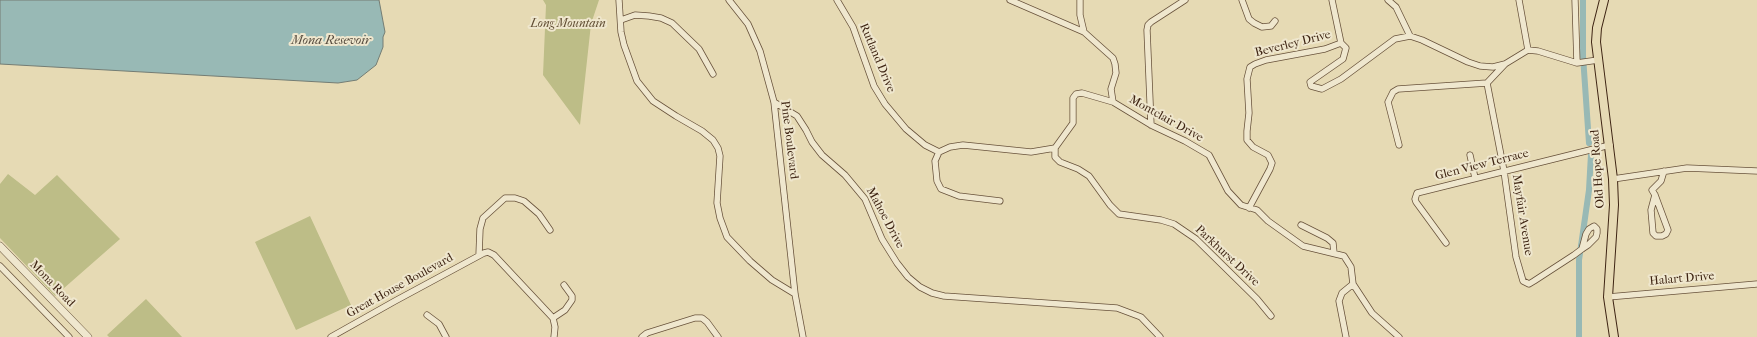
<!DOCTYPE html>
<html>
<head>
<meta charset="utf-8">
<style>
	body { margin:0 }
	canvas { display:block; background:#e6dab4 }
</style>
</head>
<body>
<canvas width="1757" height="337"></canvas>
<script>
const c = document.querySelector('canvas').getContext('2d');
c.lineJoin = 'round';
function fillPath(path, color) { c.fillStyle = color; c.fill(path, 'evenodd'); }
const toPath = rows => new Path2D(rows.map(r => 'M' + r).join(''));
function trace(path, color, width, dash) { c.strokeStyle = color; c.lineWidth = width; c.lineCap = dash ? 'butt' : 'round'; c.setLineDash(dash || []); c.stroke(path); }
function label(font, color, halo, rows, align = 'center') {
  c.font = font + ' "IM FELL French Canon",serif'; c.lineWidth = 4; c.setLineDash([]); c.textBaseline = 'middle'; c.strokeStyle = halo; c.fillStyle = color; for (const [text, x, y, turn = 0] of rows) {
    c.save(); c.translate(x, y); c.rotate((+turn || 0) * Math.PI / 180); c.textAlign = isNaN(turn) ? turn : align; if (halo) c.strokeText(text, 0, 0); c.fillText(text, 0, 0); c.restore();
  }
}
const green = toPath([
	[543,0,599,0,591,24,580,125,543,75,546,5],
	[8,174,35,195,57,175,120,239,55,296,0,238,0,184],
	[310,216,351,305,296,330,255,242],
	[146,299,182,337,109,337,107,335]
]);
const water = toPath([
	[0,0,379,0,385,32,383,37,383,47,376,65,357,80,338,83,0,64,0,0]
]);
const canal = toPath([
	[1583,0,1583,56,1589,143],
	[1579,337,1579,260,1589,190,1591,154]
]);
const minor = toPath([
	[619,0,621,32,624,45,637,81,653,101,676,116,702,131,713,140,718,148,720,156,717,203,720,218,727,237,750,261,772,280,795,294],
	[729,0,748,24,760,51,774,102,795,294,803,337],
	[837,0,853,27,874,86,885,104,906,129,925,145,939,152,950,147,963,145,1031,152,1055,148],
	[1010,0,1084,32,1113,58,1115,64,1116,73,1111,89,1113,102,1151,125,1185,141,1209,155,1228,191,1241,205,1257,210,1268,221,1303,246,1344,256,1351,267,1353,284,1372,313,1399,337],
	[1080,0,1080,15,1084,32],
	[1242,0,1249,19,1254,23,1262,27,1271,26,1275,21],
	[1332,0,1341,43],
	[1388,0,1396,7,1410,36],
	[1519,0,1528,50],
	[1575,0,1577,63],
	[621,20,635,15,649,16,661,18,672,23,699,49,713,74],
	[1487,83,1504,171,1516,257,1523,281,1529,284,1534,281,1574,255,1582,249,1588,245,1596,237,1597,233,1597,229,1594,226,1589,229,1586,234,1582,249],
	[774,102,797,116,806,130,812,142,822,155,845,175,865,199,882,239,897,263,908,277,920,287,932,293,944,296,1117,308,1141,317,1160,337],
	[1113,102,1082,93,1076,94,1073,98,1073,123,1055,148,1055,157,1060,162,1078,169,1089,176,1110,205,1119,214,1161,220,1174,224,1196,239,1257,299,1271,316],
	[1151,125,1147,30,1148,25,1151,22,1185,0],
	[1399,145,1388,102,1393,92,1398,89,1487,83,1505,64,1528,50,1538,51,1577,63,1598,60],
	[939,152,935,161,937,181,941,189,959,196,1000,201],
	[1470,155,1475,178],
	[1613,179,1687,168,1757,171],
	[1655,195,1651,210,1653,233,1656,236,1662,236,1666,234,1668,230,1655,195,1652,190,1661,181,1664,171],
	[1249,208,1270,169,1272,163,1268,155,1253,147,1247,140,1247,131,1249,113,1247,79,1250,67,1255,64,1266,60,1325,49,1341,43,1346,48,1343,59,1310,82,1311,86,1322,89,1341,79,1395,39,1410,36,1422,40,1468,62,1480,66,1493,67,1505,64],
	[1301,225,1327,238,1333,243,1334,253],
	[1446,243,1416,202,1415,199,1417,193,1610,145],
	[479,255,480,229,483,218,505,198,515,198,524,201,539,214,550,230],
	[0,266,69,337],
	[1608,297,1757,284],
	[427,315,439,324,446,337],
	[553,318,565,310,572,300,572,296,564,285],
	[331,337,395,301,484,253,488,252,494,255,553,318,555,327,554,337],
	[642,337,647,333,695,318,702,318,707,322,718,337],
	[1346,337,1339,301,1342,293,1353,284]
]);
const tertiary = toPath([
	[0,246,88,337]
]);
const primary = toPath([
	[1604,0,1597,28,1596,42,1613,179,1614,205,1608,297,1614,337]
]);
const parkNames = [
	["Long Mountain",568,24]
];
const streetNames = [
	["Beverley Drive",1293,44,-14],
	["Rutland Drive",877,58,67],
	["Montclair Drive",1166,119,29],
	["Pine Boulevard",789,140,83],
	["Glen View Terrace",1482,165,-14],
	["Old Hope Road",1598,169,-94],
	["Mayfair Avenue",1522,215,81],
	["Mahoe Drive",885,218,62],
	["Parkhurst Drive",1227,256,43],
	["Halart Drive",1682,279,-5],
	["Mona Road",52,284,46],
	["Great House Boulevard",400,286,-29]
];
const waterNames = [
	["Mona Resevoir",331,41]
];
fillPath(green, '#bdbd87');
fillPath(water, '#98b9b5');
trace(water, '#747d74', 1);
trace(canal, '#98b9b5', 6);
trace(minor, '#68523b', 7);
trace(tertiary, '#68523b', 8);
trace(primary, '#3e2413', 10);
trace(minor, '#efe7ce', 5.5);
trace(tertiary, '#efe7ce', 7);
trace(primary, '#e6dab4', 8);
label('italic 12px', '#5e4a30', '#efe7ce', parkNames);
label('12px', '#3e2413', '#efe7ce', streetNames);
label('italic 13px', '#54493c', '#efe7ce', waterNames);
</script>
</body>
</html>
